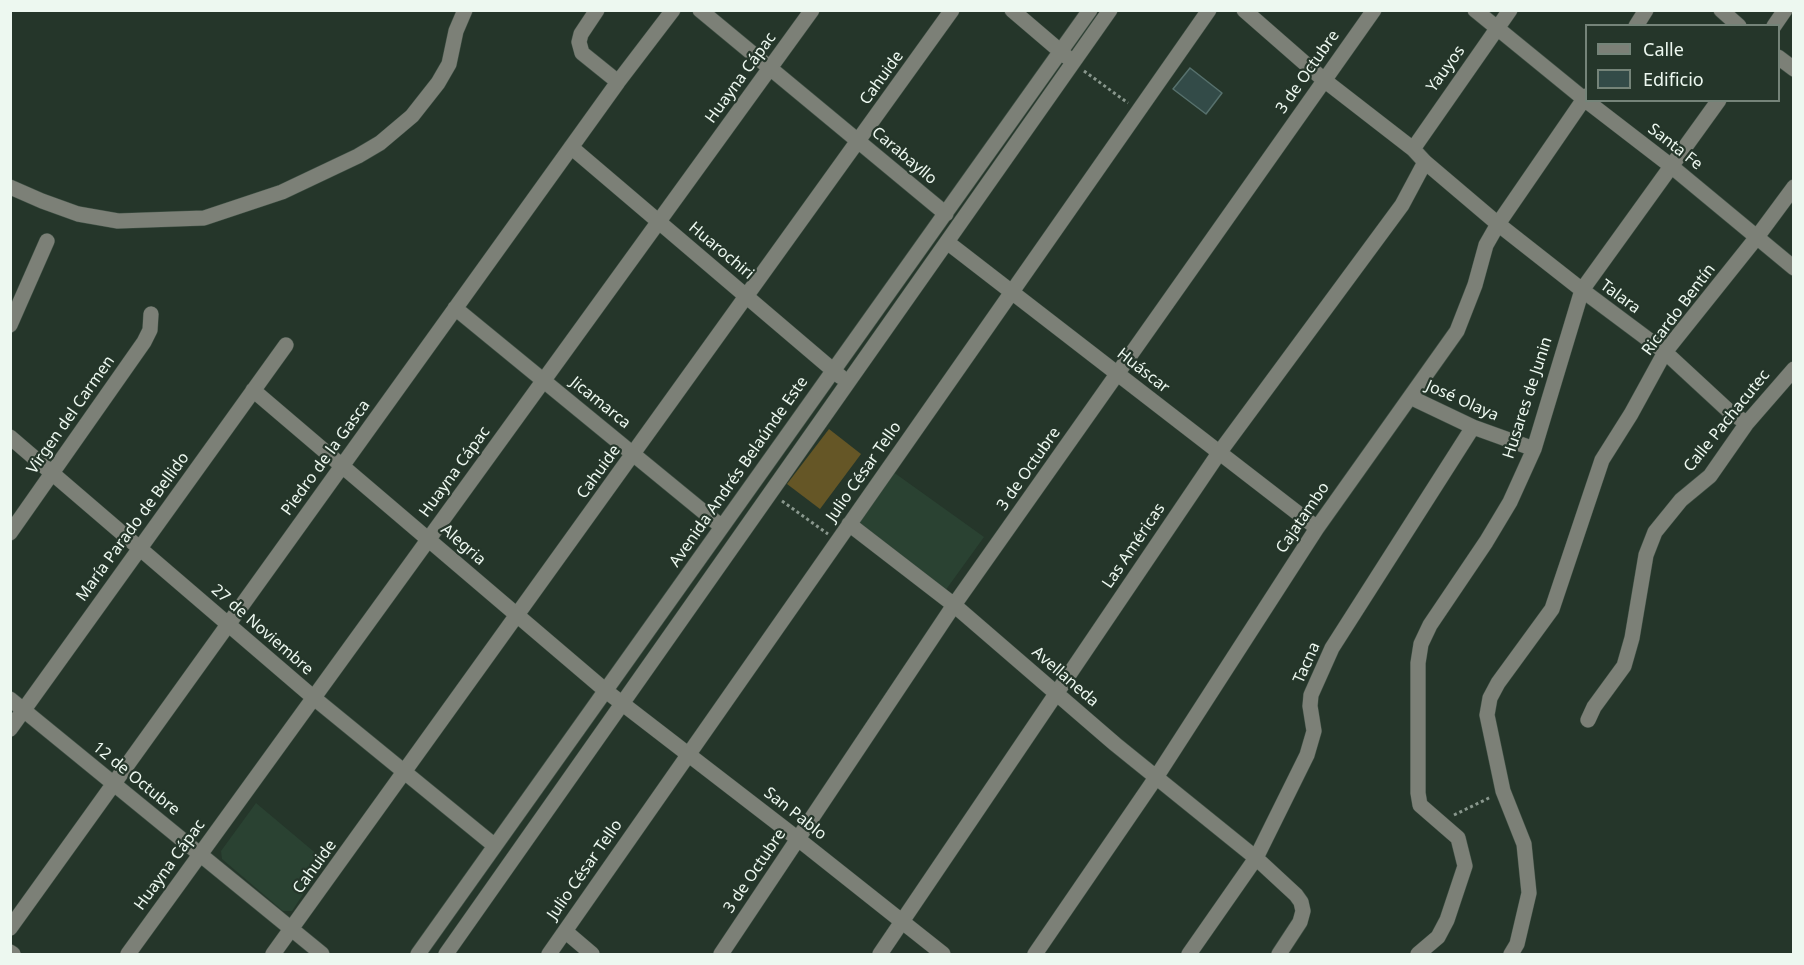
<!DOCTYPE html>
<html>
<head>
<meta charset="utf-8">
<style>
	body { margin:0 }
	#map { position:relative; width:1804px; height:965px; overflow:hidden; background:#25362a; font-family:"Noto Sans",sans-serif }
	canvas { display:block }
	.frame { position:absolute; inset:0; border:12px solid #edf8f0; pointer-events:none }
	.legend { position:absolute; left:1585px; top:24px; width:195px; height:78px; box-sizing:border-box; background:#25362a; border:2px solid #758479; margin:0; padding:8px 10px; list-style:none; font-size:18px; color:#edf8f0 }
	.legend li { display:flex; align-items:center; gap:12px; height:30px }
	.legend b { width:30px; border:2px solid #758479 }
</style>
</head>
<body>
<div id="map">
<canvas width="1804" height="965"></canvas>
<div class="frame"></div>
<ul class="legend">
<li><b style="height:8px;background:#7c8077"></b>Calle</li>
<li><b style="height:16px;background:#334b48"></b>Edificio</li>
</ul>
</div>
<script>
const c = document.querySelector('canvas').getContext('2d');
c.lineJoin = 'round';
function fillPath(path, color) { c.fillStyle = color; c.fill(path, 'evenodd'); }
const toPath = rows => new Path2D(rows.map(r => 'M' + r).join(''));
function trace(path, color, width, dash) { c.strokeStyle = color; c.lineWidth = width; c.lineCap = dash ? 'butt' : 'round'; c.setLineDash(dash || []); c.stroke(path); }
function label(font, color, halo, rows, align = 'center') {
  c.font = font + ' "Noto Sans",sans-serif'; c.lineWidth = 4.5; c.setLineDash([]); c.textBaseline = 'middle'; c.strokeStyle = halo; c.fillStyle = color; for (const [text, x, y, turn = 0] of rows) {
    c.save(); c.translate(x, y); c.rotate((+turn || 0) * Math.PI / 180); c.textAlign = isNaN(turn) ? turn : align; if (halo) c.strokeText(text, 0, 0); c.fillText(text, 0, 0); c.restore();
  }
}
const built = toPath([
	[889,469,984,537,945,591,853,520],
	[256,803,325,861,292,911,283,911,222,859,221,851]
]);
const green = toPath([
	[829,429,861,454,820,509,787,484]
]);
const building = toPath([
	[1190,68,1222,93,1206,114,1173,89,1190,68]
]);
const path = toPath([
	[1084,71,1128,103],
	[782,501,828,534],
	[1454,815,1491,797]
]);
const minor = toPath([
	[597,10,581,34,579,42,582,53,618,82],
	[700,10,946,214],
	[1012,10,1067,57],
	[1244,10,1324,80,1413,149,1425,162,1498,224,1582,290,1665,352,1731,413,1747,423],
	[1475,10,1584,99,1671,166,1794,268],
	[1721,10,1739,26],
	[1636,26,1646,10],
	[1774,26,1785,10],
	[1778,57,1794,69],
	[571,147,841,377],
	[1413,149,1510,10],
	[10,187,42,201,78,214,118,221,204,218,282,192,358,156,380,143,412,116,438,83,449,64,456,31,465,10],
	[947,242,1317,528],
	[455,308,722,527],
	[10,325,47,241],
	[253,390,606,691,798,839,943,954],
	[1410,397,1473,427,1534,449],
	[10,437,314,698,495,846],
	[849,524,954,605,1115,744,1256,858,1296,895,1301,902,1303,911,1300,922,1279,954],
	[10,533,144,342,150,330,151,314],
	[10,699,322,954],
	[1588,720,1594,707,1624,666,1632,638,1646,555,1655,532,1681,500,1710,476,1747,423,1794,369],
	[10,729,286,345],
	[10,928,618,82,673,10],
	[565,931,592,954],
	[10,952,13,954],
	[128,954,812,10],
	[273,954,952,10],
	[418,954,1090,10],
	[446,954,1110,10],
	[549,954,1209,10],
	[721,954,954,605,1374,10],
	[880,954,1219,453,1402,205,1425,162],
	[1035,954,1157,776,1317,528,1457,331,1475,285,1486,245,1498,224,1586,96],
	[1189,954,1256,858,1307,755,1314,731,1310,706,1311,695,1332,648,1473,427],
	[1418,954,1438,937,1447,920,1465,866,1458,838,1420,805,1418,793,1418,663,1421,644,1430,625,1486,542,1510,502,1534,449,1582,290,1719,100],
	[1511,954,1517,944,1529,893,1524,844,1503,791,1487,715,1490,698,1498,683,1552,609,1602,460,1631,414,1665,352,1757,237,1794,187]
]);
const streetNames = [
	["Yauyos",1446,69,-54],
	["3 de Octubre",1308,72,-55],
	["Huayna Cápac",741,78,-54],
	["Cahuide",882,78,-54],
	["Santa Fe",1675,147,38],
	["Carabayllo",904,156,40],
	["Huarochiri",721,251,40],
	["Talara",1620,297,36],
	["Ricardo Bentín",1679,310,-53],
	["Huáscar",1143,371,38],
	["Husares de Junin",1528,398,-72],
	["José Olaya",1462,401,24],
	["Jicamarca",600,403,39],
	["Virgen del Carmen",71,415,-55],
	["Calle Pachacutec",1727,421,-51],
	["Piedro de la Gasca",326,458,-54],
	["3 de Octubre",1029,469,-55],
	["Huayna Cápac",455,472,-54],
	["Cahuide",599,472,-54],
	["Avenida Andrés Belaúnde Este",739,472,-55],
	["Julio César Tello",864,472,-55],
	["Cajatambo",1303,518,-56],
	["María Parado de Bellido",133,527,-54],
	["Alegria",463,545,41],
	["Las Américas",1134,546,-56],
	["27 de Noviembre",262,630,41],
	["Tacna",1307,663,-66],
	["Avellaneda",1065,677,41],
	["12 de Octubre",136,779,39],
	["San Pablo",795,814,38],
	["Huayna Cápac",170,865,-54],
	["Cahuide",315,867,-54],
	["Julio César Tello",585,870,-55],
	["3 de Octubre",755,871,-56]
];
fillPath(built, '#2a4232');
fillPath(green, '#655626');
fillPath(building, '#334b48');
trace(building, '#57716d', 1.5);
trace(minor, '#415146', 16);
trace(path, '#89978d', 3, [3, 3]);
trace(minor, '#7c8077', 15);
label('16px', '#edf8f0', '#25362a', streetNames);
</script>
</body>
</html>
